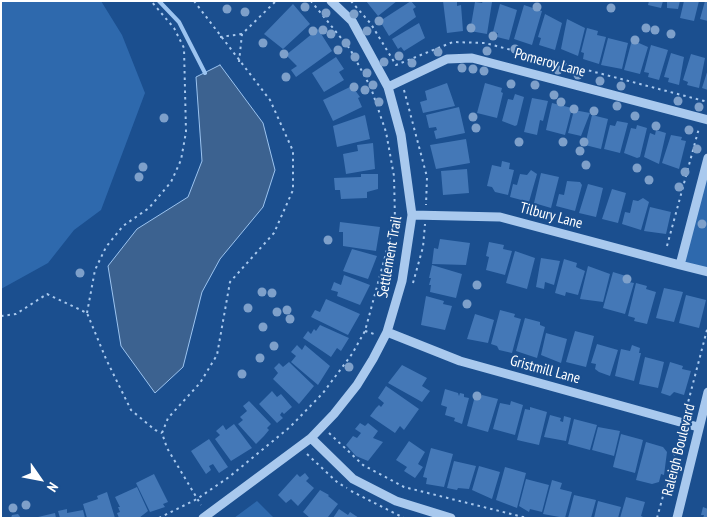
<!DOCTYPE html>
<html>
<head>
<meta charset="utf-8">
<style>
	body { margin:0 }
	#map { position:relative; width:709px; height:519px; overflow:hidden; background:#1b4f8f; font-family:"PT Sans Narrow",sans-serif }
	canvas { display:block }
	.frame { position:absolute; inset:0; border:2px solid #fff; pointer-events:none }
	.north { position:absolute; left:15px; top:454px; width:50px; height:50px; -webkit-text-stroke:4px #1b4f8f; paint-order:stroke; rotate:123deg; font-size:14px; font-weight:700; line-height:20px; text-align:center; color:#fff }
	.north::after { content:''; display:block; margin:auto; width:18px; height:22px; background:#fff; clip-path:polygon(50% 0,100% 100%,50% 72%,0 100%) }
</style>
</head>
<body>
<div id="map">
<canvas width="709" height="519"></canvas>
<div class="frame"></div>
<div class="north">N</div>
</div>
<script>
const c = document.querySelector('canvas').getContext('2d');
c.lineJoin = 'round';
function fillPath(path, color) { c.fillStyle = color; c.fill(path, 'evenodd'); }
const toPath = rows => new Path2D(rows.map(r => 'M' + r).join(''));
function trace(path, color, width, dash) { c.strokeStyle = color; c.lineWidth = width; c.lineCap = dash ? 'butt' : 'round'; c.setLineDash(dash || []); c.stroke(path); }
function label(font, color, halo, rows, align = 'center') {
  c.font = font + ' "PT Sans Narrow",sans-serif'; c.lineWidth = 4; c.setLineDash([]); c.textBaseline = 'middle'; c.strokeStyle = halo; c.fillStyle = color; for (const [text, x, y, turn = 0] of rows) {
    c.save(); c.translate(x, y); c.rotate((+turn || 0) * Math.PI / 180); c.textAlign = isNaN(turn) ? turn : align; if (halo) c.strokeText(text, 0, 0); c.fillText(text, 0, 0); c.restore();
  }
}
const green = toPath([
	[1,1,101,1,122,35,145,93,101,210,74,230,48,263,1,289],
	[708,158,708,272,680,265],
	[257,501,274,518,234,518]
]);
const water = toPath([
	[220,65,263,123,275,170,263,207,220,259,202,292,183,367,155,393,121,346,108,266,137,229,188,197,202,161,196,77,220,65]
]);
const stream = toPath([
	[159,1,179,22,205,73]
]);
const building = toPath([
	[366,1,397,1,378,16],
	[411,1,416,7,413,9,416,17,389,36,380,21],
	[443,1,457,1,457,6,461,5,463,31,447,33],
	[483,1,492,2,487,34,470,31,475,2,482,3],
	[649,1,663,1,661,8,648,5],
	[667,1,680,1,678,9,667,8],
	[684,1,699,1,694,21,680,18],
	[705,1,708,1,708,21,700,19],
	[293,4,310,24,283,49,264,34],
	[500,4,517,10,509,40,497,37,498,33,493,32],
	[524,5,542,11,532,45,514,39],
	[545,14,562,23,555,50,539,45,541,38,538,37],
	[567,19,585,28,578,56,561,49],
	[419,23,425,38,404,51,401,47,398,49,392,39],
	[587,28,598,31,597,35,606,37,599,64,583,59,584,53,581,52],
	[318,29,332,51,296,77,291,70,297,66,286,55],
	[608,38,628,43,622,69,601,65],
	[632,40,648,47,640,74,624,70],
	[651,45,668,50,659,80,648,77,649,73,644,72],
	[671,53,684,57,679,85,668,82,669,78,664,77],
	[691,54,705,58,699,88,687,85,688,82,683,80],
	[336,57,344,69,339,72,344,80,324,92,312,73],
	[708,69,708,90,702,88],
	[447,83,455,106,423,113,420,102,427,100,425,91],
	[485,83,502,88,501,92,503,93,497,118,477,113],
	[352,86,360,97,358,98,362,107,333,121,323,100],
	[515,94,524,97,517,125,515,126,502,121,508,99,513,100],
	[532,98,548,101,543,121,540,120,537,135,524,132],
	[552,103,572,108,565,135,546,130],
	[459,107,465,133,436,139,434,131,437,130,436,127,429,128,426,115],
	[574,110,590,113,581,136,568,133],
	[365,115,370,139,337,147,333,126],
	[592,115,608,119,601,149,585,145],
	[617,121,628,123,620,153,604,149,610,125,615,126],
	[637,125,647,128,640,157,637,158,624,153,631,128,636,129],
	[656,130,666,133,659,164,644,157,650,133,655,135],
	[671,135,682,137,681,140,686,141,679,169,662,163],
	[466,139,470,163,436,169,430,145],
	[373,143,375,169,346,174,343,154,358,151,357,145],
	[502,161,510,163,509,169,514,170,508,195,495,192,492,187,487,186,492,165,501,167],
	[467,169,469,193,443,195,441,171],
	[531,170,537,174,529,202,510,197,513,184,517,185,520,174,527,175],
	[541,173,559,177,551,208,534,203],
	[361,174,378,174,378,189,367,192,367,198,341,199,340,190,335,190,334,178,361,177],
	[567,181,580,182,582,185,575,211,556,206,559,194,564,195],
	[588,184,603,188,596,217,579,213],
	[612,189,626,193,618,223,602,219],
	[643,198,649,202,641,230,622,224,625,212,630,213,633,200,638,201],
	[650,207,671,212,666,234,644,231],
	[340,222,380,227,376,251,343,246,343,232,339,232],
	[440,239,470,243,466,265,432,264,434,248,438,249],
	[489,242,504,245,503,249,512,251,505,275,486,270,489,257,486,256],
	[352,249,377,256,368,279,343,271],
	[515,251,535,258,527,289,506,283],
	[541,258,560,261,554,285,545,282,544,289,536,287],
	[564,259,577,263,576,267,585,271,578,295,566,292,565,296,555,293],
	[432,265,462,274,456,298,430,292,431,285,429,285,431,278,429,278],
	[588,266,610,274,603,302,580,299],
	[613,272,626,276,624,281,634,283,625,314,603,308],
	[344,275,370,285,360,305,337,296,338,292,331,290,334,282,341,285],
	[636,283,647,286,646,289,656,292,647,324,634,321,635,318,628,316],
	[664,288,683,292,674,322,656,318],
	[686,295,706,300,699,328,679,323],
	[426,296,444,301,443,304,452,306,445,330,421,325],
	[326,299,360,314,348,335,311,317,315,310,320,312],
	[500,310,515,314,514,317,521,319,512,353,499,350,497,346,491,344],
	[475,314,494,320,488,343,467,339],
	[525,318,540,322,540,325,545,327,537,358,516,351],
	[320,325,349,338,341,351,337,348,331,357,303,338,308,331,311,334,314,329,316,331],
	[575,331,594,336,586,367,566,362],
	[546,333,567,339,561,363,541,355],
	[597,344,618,350,610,376,599,372,595,369,596,364,591,363],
	[297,345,302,350,305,345,330,366,318,385,291,362,296,356,291,352],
	[632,345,640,348,639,353,641,353,634,381,615,376,621,349,630,351],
	[645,357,664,362,658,388,639,384],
	[289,362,314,386,299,404,273,379,278,373,274,368,279,363,283,367],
	[670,362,683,366,682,369,691,371,684,395,674,392,670,396,661,393],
	[402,365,427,378,422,386,430,391,422,402,388,383],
	[386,386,419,409,404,430,400,426,395,433,370,416,376,408,379,405,381,407,384,403,378,398],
	[445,389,458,393,459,396,460,393,464,394,464,397,469,398,462,424,454,421,455,418,445,415,447,407,441,405],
	[272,391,277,397,281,394,292,407,284,414,282,412,280,415,283,418,277,423,259,404],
	[482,395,498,399,488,432,467,426,475,396,481,397],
	[249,401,271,424,267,428,269,430,264,436,256,444,238,424,243,420,240,417,247,411,243,406],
	[511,401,523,405,515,435,493,429,500,403,510,405],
	[530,407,547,412,539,445,517,440,525,409,530,410],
	[550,415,561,418,560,421,563,422,564,416,571,418,566,441,544,437],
	[574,419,597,425,590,450,568,444],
	[360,423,365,426,368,423,378,431,373,438,383,442,368,461,356,456,346,445,353,436,357,438,361,433,355,429],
	[234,424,252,448,231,461,215,439,220,435,216,431,223,425,226,430],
	[598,427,620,431,614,456,592,450],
	[621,434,643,440,635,473,613,467],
	[209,439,228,467,219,473,213,464,209,466,211,470,206,474,191,451],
	[409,441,425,452,418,464,423,467,415,478,404,471,407,467,396,460],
	[646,442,663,447,667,452,664,475,661,474,659,482,652,484,636,480],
	[431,448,453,454,444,487,426,484,427,478,423,477],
	[454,461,476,466,469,489,458,488,457,490,447,488],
	[479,466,500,472,492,499,472,490],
	[505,467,526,473,517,508,496,500],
	[305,473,309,478,306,481,314,488,298,506,291,499,286,503,278,495,297,474,300,477],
	[154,474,168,502,163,504,165,507,150,512,136,483],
	[526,479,549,485,542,512,530,509,529,512,519,506],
	[552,480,562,483,560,489,572,492,565,518,543,514],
	[137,487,148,511,139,518,119,518,117,513,120,512,118,507,120,507,115,497],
	[320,490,329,495,328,496,338,504,328,517,310,518,303,512],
	[107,492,115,518,87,518,83,504,98,499,97,496],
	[574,495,596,500,591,518,568,518],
	[626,497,645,502,641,516,645,518,620,518],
	[598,501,621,507,618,518,594,518],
	[703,507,708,509,708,518,703,518,704,515,701,515],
	[67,509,67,513,83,510,85,518,60,518,58,511],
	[339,509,348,515,350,512,359,518,333,518],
	[55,513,56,518,39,518,38,517],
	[18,514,21,518,11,518,12,515]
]);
const path = toPath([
	[194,1,270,100,293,151,293,190,274,233,230,282,217,355,200,383,168,418,162,433,167,448,201,505],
	[351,1,371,24,396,65,453,42,485,43,708,102],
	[220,37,242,34],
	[239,62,242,34,276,1],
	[404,90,427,177,426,205],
	[667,246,699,128],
	[413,283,423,247,425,224],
	[87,313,95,270,106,247,123,226,149,208,171,182,181,160,186,132,184,48,174,28,151,1],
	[1,316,16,314,47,294,87,313,106,359,131,410,155,430,162,433],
	[365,331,374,334],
	[685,414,708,326],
	[329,433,363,465,404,487,527,518],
	[307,454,338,483,347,488],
	[351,491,404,518],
	[159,518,197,499,229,477,290,427,323,393,352,354,365,331,395,220,394,176,386,132,371,88,350,49,311,1],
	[657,518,680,434]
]);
const minor = toPath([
	[388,87,447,59,472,58,708,120],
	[708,158,680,265,708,272],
	[412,215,500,217,680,265],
	[387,332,460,361,698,427],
	[311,438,353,479,396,501,451,518],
	[203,518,311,438,334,414,357,385,373,359,387,332,402,281,412,215,401,135,388,87,352,21,331,1],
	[677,518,708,392]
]);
const trees = [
	[305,7],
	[537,7],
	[611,8],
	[227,9],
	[245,12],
	[326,13],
	[354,14],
	[379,21],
	[471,28],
	[646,28],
	[323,30],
	[655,30],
	[313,31],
	[367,31],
	[331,34],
	[671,34],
	[493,36],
	[635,40],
	[263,43],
	[346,43],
	[515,49],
	[338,50],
	[487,51],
	[438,52],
	[284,54],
	[399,56],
	[355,57],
	[384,62],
	[412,63],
	[462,68],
	[473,69],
	[558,70],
	[484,71],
	[367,73],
	[578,75],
	[286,77],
	[600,81],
	[511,84],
	[373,85],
	[535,85],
	[621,86],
	[354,87],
	[365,90],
	[554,95],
	[678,101],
	[379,102],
	[561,102],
	[617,106],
	[699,107],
	[574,109],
	[594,111],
	[635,116],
	[473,117],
	[164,118],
	[656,126],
	[476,128],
	[689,130],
	[519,142],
	[563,142],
	[584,142],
	[697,149],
	[580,151],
	[586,165],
	[143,167],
	[637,168],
	[685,172],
	[139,177],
	[649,180],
	[679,187],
	[702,224],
	[328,240],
	[80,273],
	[627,279],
	[477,285],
	[262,292],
	[272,293],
	[467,304],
	[248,308],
	[287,310],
	[277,312],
	[290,319],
	[263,327],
	[274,346],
	[260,358],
	[349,367],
	[242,374],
	[477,396],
	[26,505],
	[13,508]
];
const streetNames = [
	["Pomeroy Lane",550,63,15],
	["Tilbury Lane",551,216,15],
	["Settlement Trail",390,257,-80],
	["Gristmill Lane",545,370,15],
	["Raleigh Boulevard",679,450,-76]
];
fillPath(green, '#2e69ad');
fillPath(water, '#3c6290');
trace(water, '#9cc4f0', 1);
trace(stream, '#9cc4f0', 4);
fillPath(building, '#4478b7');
trace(path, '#a9c9ee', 2, [2.5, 4]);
trace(minor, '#a9c9ee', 9);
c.fillStyle = '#7ea0ca';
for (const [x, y] of trees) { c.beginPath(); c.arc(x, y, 4.5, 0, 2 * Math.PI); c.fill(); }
label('15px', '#fff', '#1b4f8f', streetNames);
</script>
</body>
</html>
